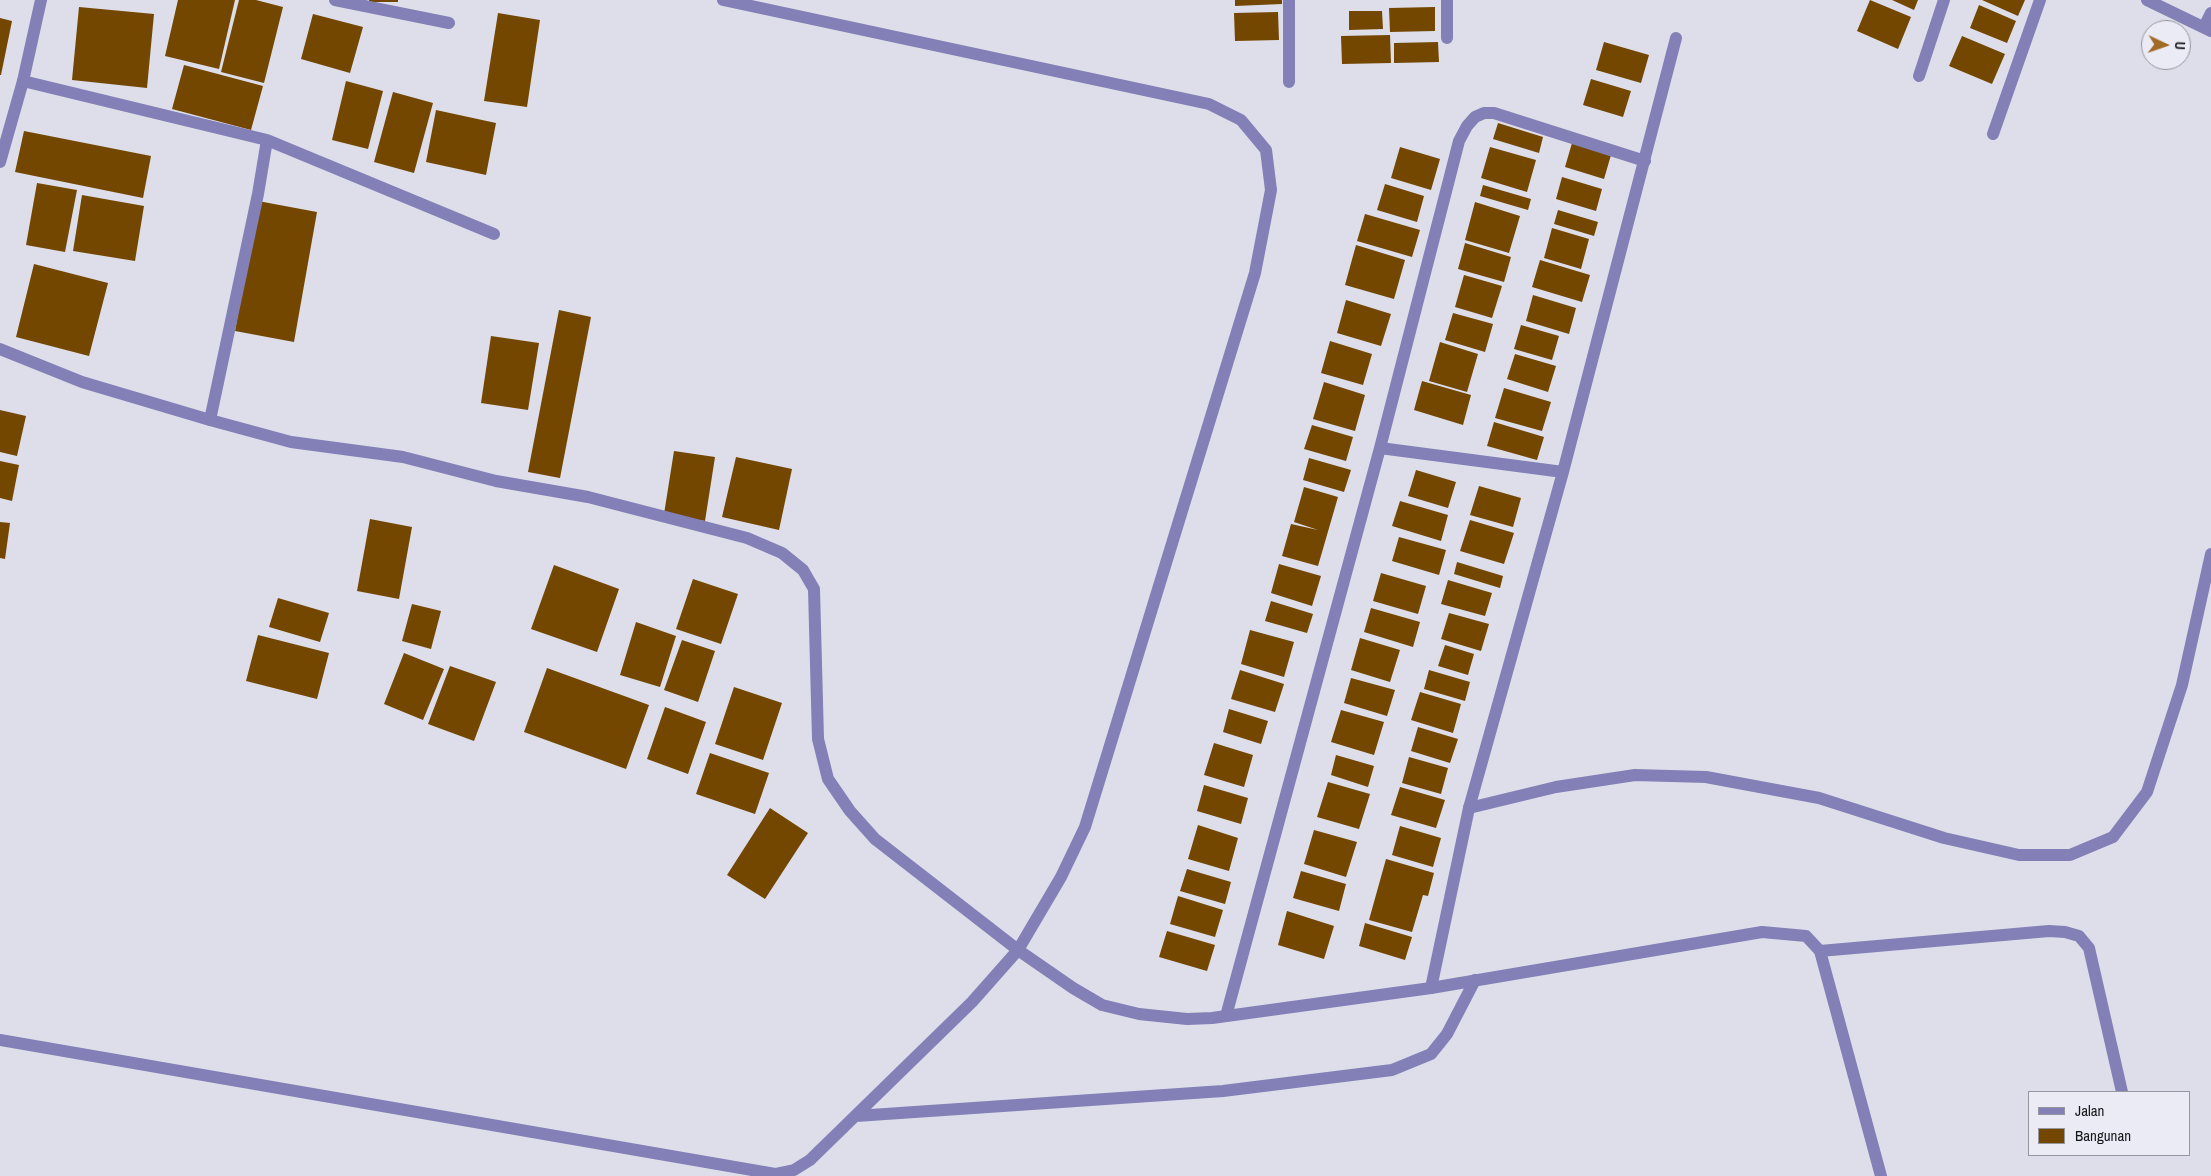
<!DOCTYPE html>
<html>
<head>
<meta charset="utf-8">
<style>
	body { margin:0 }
	#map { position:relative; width:2211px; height:1176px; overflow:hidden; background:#dddee9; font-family:"Archivo Narrow",sans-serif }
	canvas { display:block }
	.legend { position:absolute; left:2028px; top:1091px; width:162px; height:65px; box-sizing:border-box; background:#ebebf6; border:1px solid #96969e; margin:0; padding:6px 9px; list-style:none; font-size:15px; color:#16161a }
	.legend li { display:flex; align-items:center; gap:10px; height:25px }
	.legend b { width:25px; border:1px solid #96969e }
	.north { position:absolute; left:2141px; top:20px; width:50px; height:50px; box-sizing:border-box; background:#ebebf6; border:1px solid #96969e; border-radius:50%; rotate:93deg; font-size:14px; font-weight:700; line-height:20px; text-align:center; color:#16161a }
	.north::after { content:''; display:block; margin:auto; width:18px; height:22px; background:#a16a25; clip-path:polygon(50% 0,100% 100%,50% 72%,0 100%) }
</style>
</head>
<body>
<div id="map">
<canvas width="2211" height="1176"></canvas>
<ul class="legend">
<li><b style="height:6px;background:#8280b6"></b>Jalan</li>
<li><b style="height:14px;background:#744700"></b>Bangunan</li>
</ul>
<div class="north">U</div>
</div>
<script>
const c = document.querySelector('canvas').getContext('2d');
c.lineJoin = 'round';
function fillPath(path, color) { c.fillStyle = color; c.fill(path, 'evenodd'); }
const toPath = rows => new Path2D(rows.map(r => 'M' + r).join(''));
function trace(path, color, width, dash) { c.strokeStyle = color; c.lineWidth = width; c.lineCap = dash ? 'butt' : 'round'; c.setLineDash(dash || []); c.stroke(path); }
const building = toPath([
	[178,0,235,0,219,69,165,56],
	[239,0,256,0,283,7,264,83,221,72],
	[369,0,398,0,398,2,369,2],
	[1235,0,1282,0,1282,4,1235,6],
	[1870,0,1911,17,1898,49,1857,31],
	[1892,0,1918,0,1914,10],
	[1982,0,2025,0,2018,16],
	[1979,5,2016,21,2007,43,1970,28],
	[79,7,154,14,147,88,72,80],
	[1435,7,1435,31,1390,32,1389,8],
	[1349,11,1382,11,1383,29,1349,30],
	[1278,12,1279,40,1235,41,1234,13],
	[498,13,540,20,527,107,484,101],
	[313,14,363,27,350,73,301,59],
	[0,18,12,21,1,75,0,75],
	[1390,35,1391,63,1342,64,1341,36],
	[1962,36,2005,54,1992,84,1949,66],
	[1438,42,1439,62,1394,63,1394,43],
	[1604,42,1649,55,1641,83,1596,70],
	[184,65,263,86,251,130,172,109],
	[1591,79,1631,91,1623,117,1583,105],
	[346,81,383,91,368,149,332,140],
	[393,92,433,103,414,173,374,162],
	[436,110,496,123,486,175,426,162],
	[1498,123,1543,137,1539,153,1493,139],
	[24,131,151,156,143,198,15,172],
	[1572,143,1611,155,1604,179,1565,167],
	[1400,147,1440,159,1431,190,1391,178],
	[1490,147,1536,160,1527,192,1481,178],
	[1562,177,1602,189,1596,211,1556,199],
	[37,183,77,190,65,252,26,245],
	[1385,184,1424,196,1417,222,1377,210],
	[1483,185,1531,199,1528,210,1480,196],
	[82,195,144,206,135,261,73,251],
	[258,201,317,212,294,342,235,331],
	[1475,202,1520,216,1509,253,1465,240],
	[1558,210,1598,222,1594,236,1554,224],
	[1365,214,1420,230,1412,257,1357,241],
	[1552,228,1589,239,1581,269,1544,258],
	[1465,243,1511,257,1504,282,1458,269],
	[1356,245,1405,260,1394,299,1345,285],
	[1540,260,1590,275,1582,302,1532,287],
	[34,264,108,283,89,356,16,337],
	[1464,275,1502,286,1492,318,1455,307],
	[1533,295,1576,308,1569,334,1526,321],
	[1346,300,1391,314,1381,346,1337,333],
	[559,310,591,317,560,478,528,472],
	[1453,313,1493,324,1485,352,1445,340],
	[1521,325,1559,336,1552,360,1514,349],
	[491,336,539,343,528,410,481,403],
	[1330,341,1372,354,1363,385,1321,373],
	[1440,342,1478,354,1467,392,1429,381],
	[1515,354,1556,366,1548,392,1507,379],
	[1422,381,1471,395,1463,425,1414,410],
	[1324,382,1365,395,1355,431,1313,419],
	[1504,388,1551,402,1542,431,1495,418],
	[0,410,26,416,17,456,0,452],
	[1494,422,1544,437,1537,460,1487,446],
	[1312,425,1353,437,1346,461,1304,449],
	[674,451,715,457,705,521,664,514],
	[736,457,792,469,779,530,722,517],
	[1309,458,1351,470,1344,492,1303,480],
	[0,461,19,465,12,501,0,498],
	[1416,470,1456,482,1448,508,1408,496],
	[1479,486,1521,498,1513,527,1470,515],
	[1304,487,1338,497,1318,566,1282,556,1291,524,1318,530,1294,522],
	[1400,501,1448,515,1441,541,1392,526],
	[370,519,412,527,399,599,357,591],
	[1470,520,1514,533,1504,564,1460,551],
	[0,522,10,523,5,559,0,558],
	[1399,537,1446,550,1439,575,1392,561],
	[1457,562,1503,576,1500,588,1454,574],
	[1279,564,1321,576,1312,606,1271,593],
	[554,565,619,589,597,652,531,629],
	[1381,573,1426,586,1418,614,1373,601],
	[693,579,738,594,721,644,676,629],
	[1448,580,1492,593,1485,616,1441,604],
	[278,598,329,613,320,642,269,627],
	[1271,601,1313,614,1307,633,1265,621],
	[412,604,441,611,431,649,402,641],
	[1371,608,1420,622,1413,647,1364,632],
	[1449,613,1489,624,1481,651,1441,639],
	[636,622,676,636,660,687,620,675],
	[1250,630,1294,642,1284,677,1241,664],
	[258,635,329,653,317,699,246,681],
	[1360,638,1400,650,1390,682,1351,670],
	[682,640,715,651,698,702,664,690],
	[1445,645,1474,654,1468,675,1438,666],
	[404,653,444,669,423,720,384,704],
	[450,666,496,682,474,741,428,724],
	[547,668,649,705,626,769,524,732],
	[1240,670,1284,684,1275,712,1231,699],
	[1429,670,1470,682,1465,701,1424,689],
	[1351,678,1395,690,1387,716,1344,703],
	[734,687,782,703,763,760,715,744],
	[1420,692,1461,704,1453,733,1411,720],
	[665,707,706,722,688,774,647,759],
	[1229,709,1268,721,1261,744,1223,732],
	[1341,710,1384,722,1374,755,1331,742],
	[1418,727,1458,739,1450,763,1411,751],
	[1214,743,1253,755,1244,787,1204,775],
	[710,753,769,773,755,814,696,794],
	[1336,755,1374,766,1368,787,1331,775],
	[1409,757,1448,768,1441,794,1402,783],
	[1328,782,1370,794,1359,829,1317,817],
	[1204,785,1248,798,1241,824,1197,811],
	[1400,787,1445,800,1436,828,1391,815],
	[770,808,808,833,765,899,727,875],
	[1198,825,1238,838,1229,871,1188,859],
	[1400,826,1441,838,1433,867,1392,855],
	[1314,830,1357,842,1346,877,1304,864],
	[1386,859,1434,873,1428,896,1423,895,1412,932,1369,920],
	[1187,869,1231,882,1225,904,1180,891],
	[1301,871,1346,884,1339,911,1293,898],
	[1178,896,1223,910,1215,937,1170,924],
	[1287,911,1334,926,1324,959,1278,945],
	[1365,923,1412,937,1405,960,1359,946],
	[1167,931,1215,945,1207,971,1159,957]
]);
const service = toPath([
	[1469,808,1556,787,1635,775,1706,777,1819,798,1944,838,2019,855,2070,855,2113,837,2147,792,2182,685,2211,554],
	[0,1040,775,1174,794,1170,810,1160,972,1002,1018,950,1061,877,1085,827,1255,273,1271,190,1266,150,1241,120,1209,104,723,0],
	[856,1116,1223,1091,1392,1070,1431,1054,1447,1034,1475,980]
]);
const minor = toPath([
	[335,0,449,23],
	[1289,0,1289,82],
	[1447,0,1447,38],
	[2147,0,2211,31],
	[2204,27,2211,13],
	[1919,76,1944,0],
	[23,81,267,140,258,194,210,420],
	[1993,134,2040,0],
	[267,140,494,234],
	[1380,448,1563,472],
	[1820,951,2049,931,2065,932,2079,936,2089,948,2122,1092],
	[1431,988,1469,808,1563,472,1676,38],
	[1226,1016,1380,448,1459,141,1467,126,1475,117,1484,113,1494,113,1645,161]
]);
const tertiary = toPath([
	[0,162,23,81,41,0],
	[0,349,82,382,210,420,291,442,403,457,496,481,588,497,747,538,782,553,803,570,814,589,818,739,828,779,850,811,875,839,1018,950,1073,988,1102,1005,1139,1014,1187,1019,1212,1018,1431,988,1762,932,1806,936,1820,951,1881,1176]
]);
fillPath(building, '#744700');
trace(service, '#8280b6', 12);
trace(minor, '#8280b6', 12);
trace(tertiary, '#8280b6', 12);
</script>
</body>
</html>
